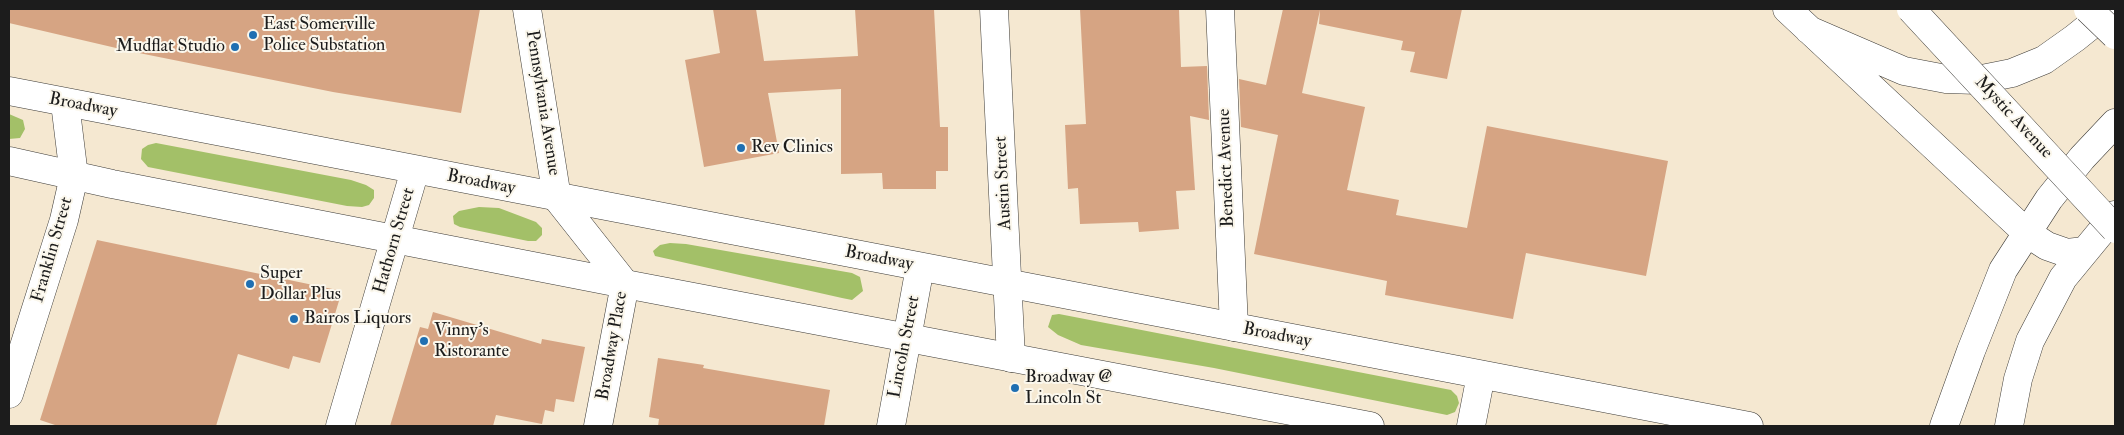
<!DOCTYPE html>
<html>
<head>
<meta charset="utf-8">
<style>
	body { margin:0 }
	#map { position:relative; width:2124px; height:435px; overflow:hidden; background:#f5e8d1; font-family:"IM FELL Double Pica",serif }
	canvas { display:block }
	.frame { position:absolute; inset:0; border:10px solid #1c1c1c; pointer-events:none }
</style>
</head>
<body>
<div id="map">
<canvas width="2124" height="435"></canvas>
<div class="frame"></div>
</div>
<script>
const c = document.querySelector('canvas').getContext('2d');
c.lineJoin = 'round';
function fillPath(path, color) { c.fillStyle = color; c.fill(path, 'evenodd'); }
const toPath = rows => new Path2D(rows.map(r => 'M' + r).join(''));
function trace(path, color, width, dash) { c.strokeStyle = color; c.lineWidth = width; c.lineCap = dash ? 'butt' : 'round'; c.setLineDash(dash || []); c.stroke(path); }
function label(font, color, halo, rows, align = 'center') {
  c.font = font + ' "IM FELL Double Pica",serif'; c.lineWidth = 4; c.setLineDash([]); c.textBaseline = 'middle'; c.strokeStyle = halo; c.fillStyle = color; for (const [text, x, y, turn = 0] of rows) {
    c.save(); c.translate(x, y); c.rotate((+turn || 0) * Math.PI / 180); c.textAlign = isNaN(turn) ? turn : align; if (halo) c.strokeText(text, 0, 0); c.fillText(text, 0, 0); c.restore();
  }
}
const green = toPath([
	[9,114,23,120,25,129,20,138,9,139],
	[156,143,351,180,366,185,374,190,374,198,369,205,362,207,347,206,148,167,141,159,142,149,148,145],
	[479,207,499,208,536,222,542,228,542,235,536,241,528,241,460,227,454,224,453,216,459,211],
	[670,243,686,244,852,273,860,277,863,291,852,300,842,298,655,256,653,251,660,245],
	[1059,314,1451,390,1457,396,1459,403,1455,412,1447,415,1214,368,1081,345,1058,335,1048,327,1052,315]
]);
const building = toPath([
	[9,9,480,9,461,113,333,92,129,51,9,23],
	[713,9,756,9,764,61,858,56,855,9,934,9,940,127,948,127,948,171,936,171,936,189,883,189,882,173,841,174,841,89,768,93,779,153,704,167,685,60,720,53],
	[1080,9,1179,9,1181,67,1207,66,1209,120,1190,116,1195,190,1176,191,1179,229,1139,232,1138,222,1080,224,1078,188,1068,189,1065,125,1086,124],
	[1283,9,1462,9,1447,79,1410,72,1415,52,1401,50,1403,41,1319,24,1320,10,1302,93,1365,107,1347,190,1399,200,1396,215,1467,228,1487,126,1668,161,1646,276,1526,253,1513,319,1385,295,1387,281,1254,254,1278,135,1241,127,1239,79,1266,85],
	[97,240,342,291,320,363,293,356,289,369,238,354,216,426,58,426,40,420],
	[433,312,541,344,542,339,585,347,574,402,556,399,554,412,545,410,542,424,496,415,493,426,390,426,420,327,428,329],
	[658,358,704,365,703,368,830,390,824,426,658,426,659,419,649,417]
]);
const minor = toPath([
	[527,9,557,198,625,284,598,426],
	[994,9,1011,358],
	[1220,9,1234,327],
	[9,394,64,220,74,176,65,103],
	[340,426,415,170],
	[891,426,920,267],
	[1471,426,1481,375]
]);
const secondary = toPath([
	[1787,9,2027,233],
	[1809,30,1904,71,1946,79,1977,80,2012,73,2044,60,2075,38,2111,9]
]);
const primary = toPath([
	[9,91,1749,426],
	[9,161,112,184,625,284,1370,426],
	[2027,233,2047,246,2067,253,2085,251],
	[1944,426,1971,351,2003,270,2049,199,2082,158,2115,123],
	[2009,426,2018,379,2030,341,2063,278,2115,215]
]);
const secondaryBridge = toPath([
	[1911,9,2115,229]
]);
const motorwayBridge = toPath([
	[2088,9,2115,35]
]);
const markers = [
	[253,35,5,"#1f6fb2"],
	[235,47,5,"#1f6fb2"],
	[741,148,5,"#1f6fb2"],
	[250,284,5,"#1f6fb2"],
	[294,319,5,"#1f6fb2"],
	[424,341,5,"#1f6fb2"],
	[1015,388,5,"#1f6fb2"]
];
const poiNames = [
	["East Somerville",263,25],
	["Police Substation",263,46],
	["Mudflat Studio",225,47,"right"],
	["Rev Clinics",751,148],
	["Super",260,274],
	["Dollar Plus",260,295],
	["Bairos Liquors",304,319],
	["Vinny's",434,331],
	["Ristorante",434,352],
	["Broadway @",1025,378],
	["Lincoln St",1025,399]
];
const streetNames = [
	["Pennsylvania Avenue",542,103,81],
	["Broadway",83,106,11],
	["Mystic Avenue",2013,118,47],
	["Benedict Avenue",1227,168,-92],
	["Broadway",481,183,11],
	["Austin Street",1004,183,-93],
	["Hathorn Street",395,241,-74],
	["Franklin Street",53,250,-74],
	["Broadway",879,259,11],
	["Broadway",1277,336,11],
	["Broadway Place",613,346,-80],
	["Lincoln Street",905,347,-79]
];
fillPath(green, '#a3c068');
fillPath(building, '#d6a483');
trace(minor, '#3d3b37', 29);
trace(secondary, '#3d3b37', 29);
trace(primary, '#3d3b37', 29);
trace(minor, '#fff', 28);
trace(secondary, '#fff', 28);
trace(primary, '#fff', 28);
trace(secondaryBridge, '#3d3b37', 29, []);
trace(motorwayBridge, '#3d3b37', 29, []);
trace(secondaryBridge, '#fff', 28);
trace(motorwayBridge, '#fff', 28);
for (const [x, y, r, color] of markers) { const dot = new Path2D(); dot.arc(x, y, r, 0, 2 * Math.PI); c.fillStyle = color; c.fill(dot); trace(dot, '#fbf7ec', 2); }
label('18px', '#1c1c1c', '#fbf7ec', poiNames, 'left');
label('18px', '#1c1c1c', '#fbf7ec', streetNames);
</script>
</body>
</html>
